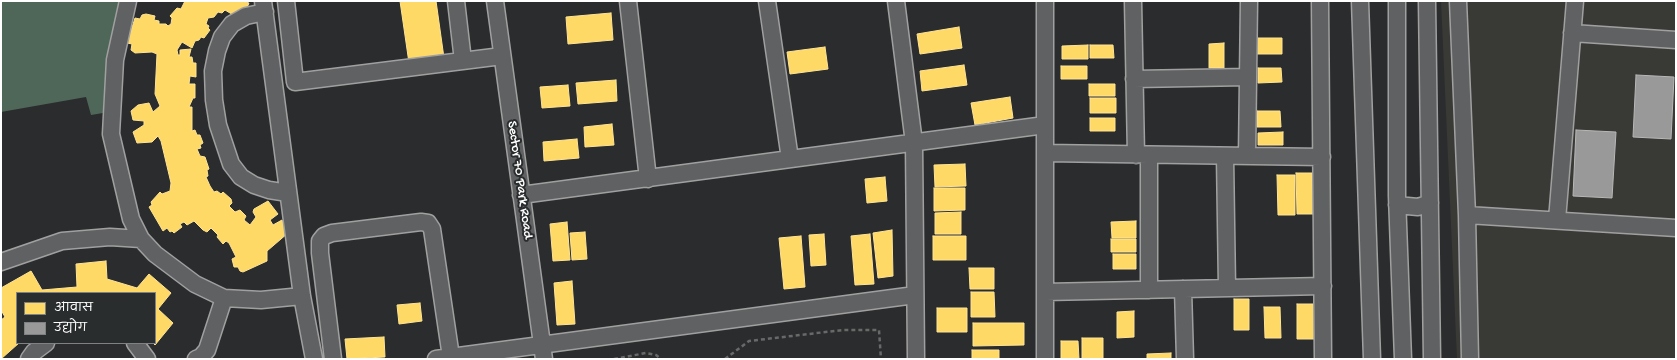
<!DOCTYPE html>
<html>
<head>
<meta charset="utf-8">
<style>
	body { margin:0 }
	#map { position:relative; width:1677px; height:360px; overflow:hidden; background:#2b2c2d; font-family:"Gochi Hand","Playpen Sans Deva",sans-serif }
	canvas { display:block }
	.frame { position:absolute; inset:0; border:2px solid #fff; pointer-events:none }
	.legend { position:absolute; left:16px; top:292px; width:140px; height:52px; box-sizing:border-box; background:#2a2d2e; border:1px solid #7f8182; margin:0; padding:5px 7px; list-style:none; font-size:12px; color:#fff }
	.legend li { display:flex; align-items:center; gap:8px; height:20px }
	.legend b { width:20px; border:1px solid #7f8182 }
</style>
</head>
<body>
<div id="map">
<canvas width="1677" height="360"></canvas>
<div class="frame"></div>
<ul class="legend">
<li><b style="height:11px;background:#ffd966"></b>आवास</li>
<li><b style="height:11px;background:#999"></b>उद्योग</li>
</ul>
</div>
<script>
const c = document.querySelector('canvas').getContext('2d');
c.lineJoin = 'round';
function fillPath(path, color) { c.fillStyle = color; c.fill(path, 'evenodd'); }
const toPath = rows => new Path2D(rows.map(r => 'M' + r).join(''));
function trace(path, color, width, dash) { c.strokeStyle = color; c.lineWidth = width; c.lineCap = dash ? 'butt' : 'round'; c.setLineDash(dash || []); c.stroke(path); }
function label(font, color, halo, rows, align = 'center') {
  c.font = font + ' "Gochi Hand",sans-serif'; c.lineWidth = 4; c.setLineDash([]); c.textBaseline = 'middle'; c.strokeStyle = halo; c.fillStyle = color; for (const [text, x, y, turn = 0] of rows) {
    c.save(); c.translate(x, y); c.rotate((+turn || 0) * Math.PI / 180); c.textAlign = isNaN(turn) ? turn : align; if (halo) c.strokeText(text, 0, 0); c.fillText(text, 0, 0); c.restore();
  }
}
const built = toPath([
	[1441,1,1676,1,1676,359,1457,359]
]);
const green = toPath([
	[1,1,119,1,107,65,103,113,91,115,86,97,1,112]
]);
const homes = toPath([
	[185,1,242,1,249,3,244,15,235,16,225,10,222,13,218,12,214,17,208,18,206,24,209,26,208,28,210,30,204,38,201,37,199,40,195,41,192,48,182,42,177,50,178,55,180,55,180,50,191,49,189,57,192,57,193,63,196,63,196,77,190,76,189,84,195,84,195,98,193,98,189,107,192,107,192,131,195,130,197,135,200,135,203,143,200,145,201,148,197,149,200,156,205,157,209,169,207,170,208,176,206,177,210,186,214,192,217,191,221,194,223,192,231,199,232,203,229,206,235,212,240,210,246,216,244,220,250,225,256,217,253,212,254,209,268,201,278,214,270,220,273,225,282,220,288,233,267,251,267,261,243,272,240,271,238,267,234,267,232,259,236,257,229,243,226,241,223,244,217,237,218,235,211,228,207,232,203,230,194,221,187,225,184,222,180,224,182,227,174,233,172,231,170,232,167,228,163,231,149,207,152,205,151,202,160,192,162,194,170,191,171,183,161,141,158,136,152,142,137,143,133,132,144,125,144,121,133,120,131,111,138,105,149,103,153,112,160,106,155,94,157,54,152,52,135,53,131,50,132,44,127,43,135,18,140,19,142,15,146,14,155,16,154,20,159,21,159,24,166,24,168,26,171,24,172,18,170,16,177,8,181,9,185,1],
	[400,1,436,1,444,58,409,63,400,1],
	[611,13,613,40,568,44,566,17,611,13],
	[959,27,962,48,920,54,917,34,959,27],
	[1257,38,1282,38,1282,54,1257,54,1257,38],
	[1224,43,1224,68,1209,68,1209,44,1224,43],
	[1088,45,1088,59,1062,59,1062,46,1088,45],
	[1090,45,1113,45,1114,58,1090,58,1090,45],
	[825,47,828,69,790,74,787,52,825,47],
	[964,65,967,85,922,91,920,71,964,65],
	[1061,66,1087,66,1087,79,1061,79,1061,66],
	[1258,68,1281,68,1282,82,1258,83,1258,68],
	[616,80,617,101,578,104,576,83,616,80],
	[1089,84,1115,84,1115,96,1089,96,1089,84],
	[568,85,570,106,542,108,540,87,568,85],
	[1010,97,1013,118,975,125,971,103,1010,97],
	[1090,98,1116,98,1116,113,1090,113,1090,98],
	[1257,111,1280,111,1281,127,1257,127,1257,111],
	[1090,118,1115,118,1115,131,1090,131,1090,118],
	[612,124,614,145,585,147,584,127,612,124],
	[1283,132,1283,145,1258,145,1258,133,1283,132],
	[577,139,579,158,544,161,543,142,577,139],
	[965,164,966,186,935,187,934,165,965,164],
	[1296,173,1312,173,1313,214,1297,214,1296,173],
	[1277,175,1295,175,1295,215,1278,215,1277,175],
	[885,177,887,201,867,203,865,179,885,177],
	[934,188,965,188,965,210,934,211,934,188],
	[961,212,961,234,935,234,935,213,961,212],
	[1136,221,1136,238,1112,238,1111,222,1136,221],
	[567,222,570,260,553,261,550,224,567,222],
	[892,230,893,276,878,278,873,233,892,230],
	[585,232,587,259,572,260,570,233,585,232],
	[824,234,826,265,811,266,809,235,824,234],
	[870,234,874,284,855,285,851,236,870,234],
	[801,236,805,287,784,289,779,238,801,236],
	[933,236,966,236,966,260,933,260,933,236],
	[1111,239,1136,239,1136,252,1111,252,1111,239],
	[1113,254,1136,254,1136,269,1113,269,1113,254],
	[106,261,107,279,137,288,149,274,171,293,158,309,173,323,155,345,153,343,155,343,155,293,17,293,17,343,19,343,1,359,1,320,5,317,1,310,1,288,31,271,42,290,77,287,76,264,106,261],
	[969,268,994,268,994,289,970,289,969,268],
	[572,281,575,324,557,325,554,283,572,281],
	[971,292,994,292,995,317,971,317,971,292],
	[1234,299,1249,299,1249,330,1234,330,1234,299],
	[420,303,422,321,399,324,397,305,420,303],
	[1297,304,1315,304,1316,339,1297,339,1297,304],
	[1264,307,1280,307,1281,338,1265,338,1264,307],
	[937,308,967,308,967,332,937,332,937,308],
	[1134,311,1134,337,1117,338,1117,312,1134,311],
	[973,323,1024,323,1024,345,973,346,973,323],
	[384,337,385,357,347,359,345,339,384,337],
	[1082,338,1103,338,1103,359,1082,359,1082,338],
	[1061,341,1078,341,1079,359,1061,359,1061,341],
	[972,350,999,350,999,359,972,359,972,350],
	[1171,353,1171,359,1147,359,1147,354,1171,353]
]);
const industry = toPath([
	[1636,75,1674,77,1671,139,1633,137,1636,75],
	[1576,130,1616,132,1612,198,1573,196,1576,130]
]);
const path = toPath([
	[614,359,646,353,656,355,661,359],
	[725,359,749,341,843,330,879,330,881,359]
]);
const minor = toPath([
	[128,1,115,60,111,134,131,219,141,239,155,254,195,284,224,298,261,300,302,296],
	[263,1,302,296,314,359],
	[286,1,295,82,502,56],
	[456,1,463,61],
	[495,1,544,359],
	[628,1,648,179],
	[767,1,790,159],
	[896,1,914,143,916,359],
	[1133,1,1136,155],
	[1320,1,1323,359],
	[1360,1,1372,359],
	[1397,1,1397,196,1403,359],
	[1427,1,1432,359],
	[1458,1,1467,215,1470,359],
	[265,12,246,16,232,24,222,37,217,51,213,71,214,100,218,125,231,164,241,177,254,185,269,190,288,193],
	[1572,33,1676,40],
	[1134,79,1248,77],
	[1045,153,1322,157],
	[1149,155,1149,290],
	[1225,156,1227,288],
	[1247,156,1249,1],
	[521,195,1045,125],
	[1397,205,1418,207,1430,203],
	[1467,215,1676,228],
	[1557,220,1575,1],
	[1,262,62,241,110,237,141,239],
	[1183,289,1185,359],
	[1045,292,1323,286],
	[135,343,147,359],
	[29,359,34,352,46,343],
	[196,359,201,357,207,350,224,298],
	[333,359,320,253,320,241,324,236,332,233,421,222,428,223,432,229,451,357],
	[436,359,915,295],
	[1045,359,1045,1]
]);
const streetNames = [
	["Sector 70 Park Road",519,180,82]
];
fillPath(built, '#393936');
fillPath(green, '#4f6758');
fillPath(homes, '#ffd966');
trace(homes, '#ffe494', 1);
fillPath(industry, '#999');
trace(industry, '#b8b8b8', 1);
trace(minor, '#a0a0a0', 19);
trace(path, '#686969', 2.5, [4, 3]);
trace(minor, '#606162', 16);
label('14px', '#fff', '#2a2d2e', streetNames);
</script>
</body>
</html>
